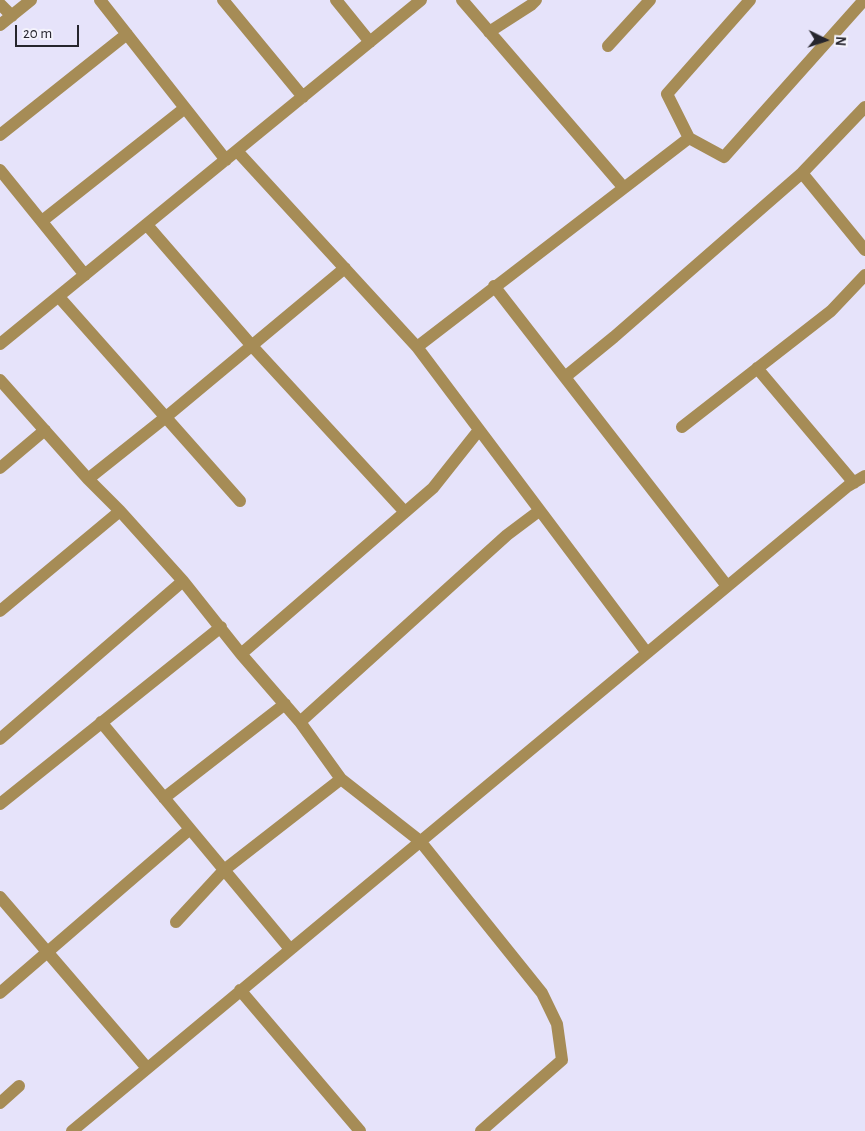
<!DOCTYPE html>
<html>
<head>
<meta charset="utf-8">
<style>
	body { margin:0 }
	#map { position:relative; width:865px; height:1131px; overflow:hidden; background:#e6e3fa; font-family:"Alegreya Sans",sans-serif }
	canvas { display:block }
	.north { position:absolute; left:800px; top:15px; width:50px; height:50px; -webkit-text-stroke:4px #f4f3fc; paint-order:stroke; rotate:94deg; font-size:14px; font-weight:700; line-height:20px; text-align:center; color:#26252d }
	.north::after { content:''; display:block; margin:auto; width:18px; height:22px; background:#26252d; clip-path:polygon(50% 0,100% 100%,50% 72%,0 100%) }
	.scale { position:absolute; left:15px; top:25px; width:64px; height:22px; box-sizing:border-box; border:2px solid #26252d; border-top:0; padding-left:6px; font-size:15px; line-height:18px; white-space:nowrap; color:#26252d; -webkit-text-stroke:4px #f4f3fc; paint-order:stroke }
</style>
</head>
<body>
<div id="map">
<canvas width="865" height="1131"></canvas>
<div class="north">N</div>
<div class="scale">20 m</div>
</div>
<script>
const c = document.querySelector('canvas').getContext('2d');
c.lineJoin = 'round';
const toPath = rows => new Path2D(rows.map(r => 'M' + r).join(''));
function trace(path, color, width, dash) { c.strokeStyle = color; c.lineWidth = width; c.lineCap = dash ? 'butt' : 'round'; c.setLineDash(dash || []); c.stroke(path); }
const minor = toPath([
	[100,0,226,160],
	[223,0,303,97],
	[336,0,370,42],
	[462,0,624,188],
	[750,0,667,94,689,138,724,157,864,0],
	[0,4,12,16],
	[0,25,31,0],
	[489,32,531,5,536,0],
	[608,46,650,0],
	[0,135,127,34],
	[237,151,417,347,647,653],
	[0,170,85,275],
	[802,173,865,250],
	[42,221,185,108],
	[147,225,252,346,404,511],
	[494,286,727,586],
	[59,297,240,501],
	[0,344,421,0],
	[417,347,689,138],
	[757,368,854,483],
	[565,377,614,337,802,173,865,107],
	[0,380,88,479,120,511,183,581,241,654,300,722,341,779,420,841,542,993,557,1024,562,1060,481,1131],
	[682,427,831,311,865,275],
	[0,468,45,430],
	[88,479,166,417,345,268],
	[0,611,120,511],
	[241,654,433,488,479,430],
	[101,722,290,949],
	[300,722,507,535,539,511],
	[0,739,183,581],
	[164,798,285,704],
	[0,804,221,627],
	[0,897,147,1068],
	[176,922,224,870,341,779],
	[240,990,360,1131],
	[0,993,190,829],
	[0,1103,19,1086],
	[72,1131,848,486,865,476]
]);
trace(minor, '#a68c56', 12);
</script>
</body>
</html>
